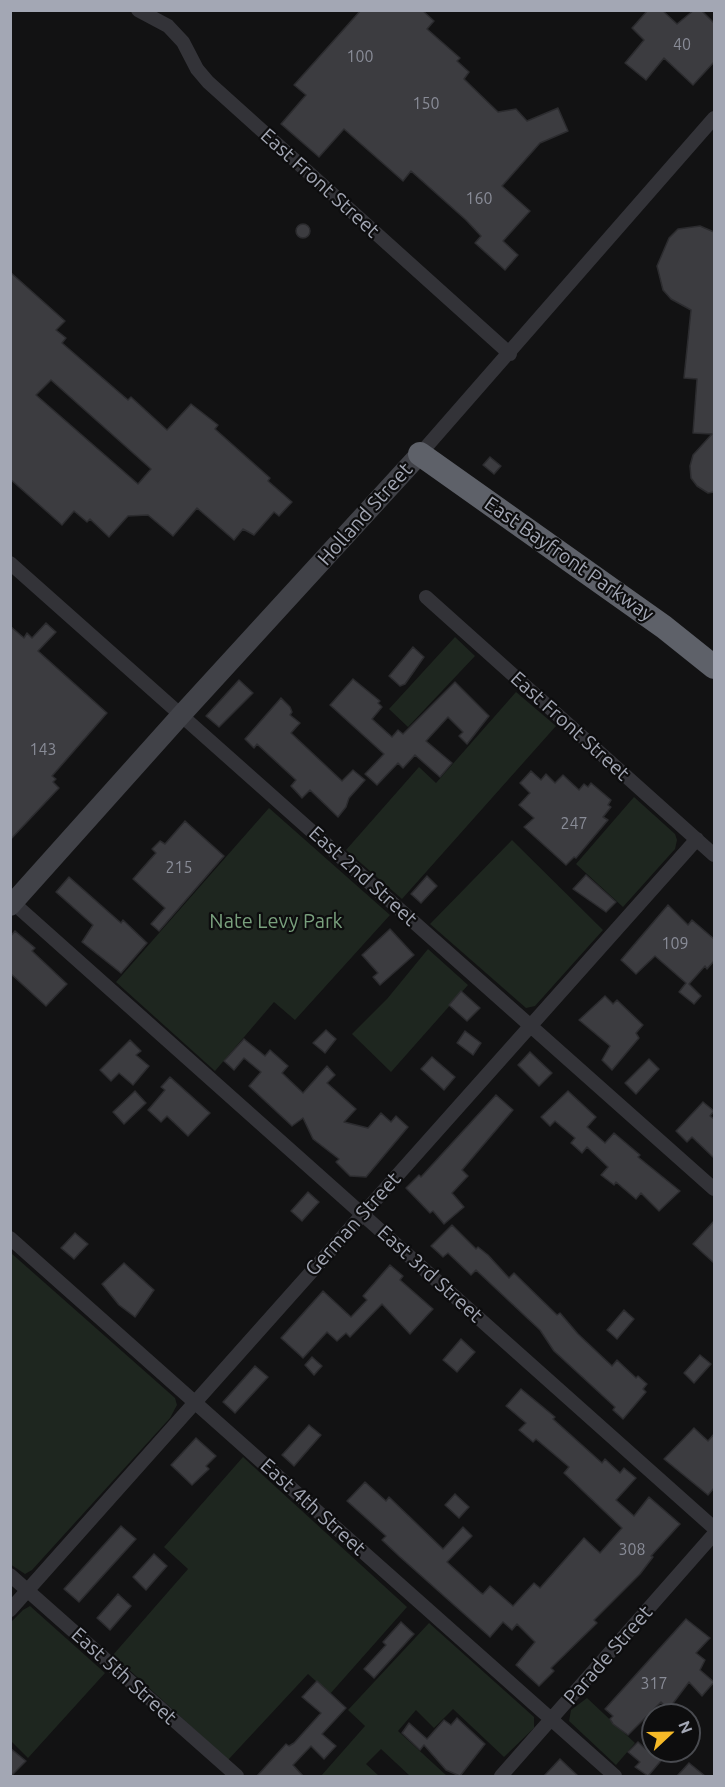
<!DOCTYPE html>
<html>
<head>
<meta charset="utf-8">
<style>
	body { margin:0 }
	#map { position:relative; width:725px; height:1787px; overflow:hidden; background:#121213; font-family:Ubuntu,sans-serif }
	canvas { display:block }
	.frame { position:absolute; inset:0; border:12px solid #a3a7b4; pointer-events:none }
	.north { position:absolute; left:641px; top:1703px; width:60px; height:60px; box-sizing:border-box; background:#0d0d0e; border:2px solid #494b50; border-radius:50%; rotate:68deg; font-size:16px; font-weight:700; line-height:24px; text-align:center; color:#a3a7b4 }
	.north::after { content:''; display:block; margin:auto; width:21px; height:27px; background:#f6ba27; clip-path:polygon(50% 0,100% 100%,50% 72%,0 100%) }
</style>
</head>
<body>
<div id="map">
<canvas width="725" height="1787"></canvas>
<div class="frame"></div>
<div class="north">N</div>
</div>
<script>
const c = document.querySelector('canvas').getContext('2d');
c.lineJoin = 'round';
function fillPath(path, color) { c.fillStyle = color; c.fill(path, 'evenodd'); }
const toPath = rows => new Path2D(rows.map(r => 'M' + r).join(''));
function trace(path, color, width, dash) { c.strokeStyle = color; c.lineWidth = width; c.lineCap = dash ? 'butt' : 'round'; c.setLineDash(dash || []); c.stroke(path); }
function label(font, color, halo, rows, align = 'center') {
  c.font = font + ' Ubuntu,sans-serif'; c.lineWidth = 4.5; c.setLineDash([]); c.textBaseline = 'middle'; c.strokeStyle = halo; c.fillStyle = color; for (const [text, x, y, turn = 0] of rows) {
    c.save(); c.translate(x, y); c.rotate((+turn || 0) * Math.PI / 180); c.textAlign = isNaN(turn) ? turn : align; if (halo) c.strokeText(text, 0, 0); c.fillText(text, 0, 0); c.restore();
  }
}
const green = toPath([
	[455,637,475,656,408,727,389,709],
	[516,692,556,726,402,899,346,850,419,767,436,783],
	[634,797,675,834,677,840,675,849,623,907,576,864],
	[269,808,390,915,295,1020,274,1002,215,1071,116,982],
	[512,840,603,930,535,1006,526,1008,430,924],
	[428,949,468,985,391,1072,352,1034,387,999],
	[11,1253,175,1398,177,1405,170,1418,32,1570,25,1574,10,1564],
	[243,1457,407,1607,330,1694,308,1674,228,1760,113,1655,188,1569,164,1547],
	[30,1606,105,1673,28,1758,11,1741,10,1623,23,1610],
	[429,1623,534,1717,534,1728,504,1757,453,1709,434,1728,416,1710,398,1731,447,1776,410,1776,381,1749,366,1764,379,1776,321,1776,365,1726,348,1710],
	[587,1698,635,1743,616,1765,569,1721,571,1710]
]);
const building = toPath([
	[361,10,422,10,434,21,427,29,460,58,457,61,469,72,464,79,498,112,516,109,527,121,558,108,568,131,540,143,502,186,530,211,503,241,518,255,505,270,475,243,481,236,466,220,411,171,403,181,344,129,319,157,281,124,306,95,294,85,361,10],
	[648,10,662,10,677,24,694,10,701,10,714,23,714,62,693,85,664,58,646,80,625,63,644,40,632,28,648,10],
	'296 231a7 7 0 1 1 14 0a7 7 0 1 1-14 0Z',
	[700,226,714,232,714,492,708,493,697,486,691,478,690,466,693,455,712,434,693,433,697,379,684,378,691,310,671,299,663,290,657,266,669,238,678,229,700,226],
	[10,272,65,321,56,330,66,338,62,343,128,400,131,397,167,430,191,404,218,425,215,429,270,478,268,481,292,502,279,516,274,512,254,535,243,529,234,540,197,508,173,536,148,515,128,516,109,537,90,519,87,522,74,511,62,525,10,479,10,272],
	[51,380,151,469,138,484,36,395,51,380],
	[490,457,501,466,494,474,483,465,490,457],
	[46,623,56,632,38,651,107,713,52,776,56,779,53,782,59,788,10,840,10,626,24,638,27,633,32,638,46,623],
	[413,647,424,657,405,684,400,686,389,676,413,647],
	[353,679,380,701,378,703,382,707,372,719,392,737,398,730,403,734,455,682,489,716,467,744,459,736,463,732,448,717,426,741,452,763,440,777,415,755,403,768,398,763,377,785,365,774,384,754,330,705,353,679],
	[239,680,253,693,219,727,206,716,239,680],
	[281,698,290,707,292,712,290,715,300,723,291,733,342,781,353,770,365,780,349,798,346,807,338,817,310,790,302,798,291,786,296,780,257,744,254,748,245,739,281,698],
	[531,771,541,780,546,774,555,783,563,775,579,790,584,784,588,787,591,783,611,800,608,805,611,807,603,817,608,820,576,858,574,857,566,865,524,827,534,818,519,805,530,793,520,783,531,771],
	[185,821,224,856,159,931,151,924,165,908,133,879,156,853,152,849,160,841,165,844,185,821],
	[586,875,616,902,606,912,573,889,586,875],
	[427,876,437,886,421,903,411,894,427,876],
	[69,877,121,923,123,920,147,943,121,973,82,942,93,925,56,892,69,877],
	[668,905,688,925,692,920,714,939,714,961,707,969,705,966,689,984,701,996,694,1004,679,992,686,983,655,956,636,974,621,960,668,905],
	[390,929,414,955,380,985,373,977,378,973,362,955,390,929],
	[15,931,35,948,32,951,67,984,46,1006,10,973,10,937,15,931],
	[461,991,480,1008,467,1021,449,1005,461,991],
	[605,996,613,1004,617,1000,643,1025,636,1033,639,1038,612,1070,602,1060,610,1046,579,1020,605,996],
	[326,1030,336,1039,325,1053,313,1043,326,1030],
	[465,1031,481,1043,473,1055,457,1043,465,1031],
	[244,1039,265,1056,270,1050,288,1066,282,1073,303,1093,327,1066,335,1075,327,1083,356,1109,344,1122,368,1128,381,1113,391,1122,396,1116,408,1127,366,1177,350,1176,336,1162,339,1159,313,1139,303,1118,292,1126,249,1086,261,1072,244,1058,234,1070,224,1061,244,1039],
	[130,1040,141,1051,136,1055,149,1066,133,1085,119,1073,111,1081,100,1070,130,1040],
	[530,1052,552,1073,539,1086,518,1065,530,1052],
	[432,1057,455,1077,444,1090,421,1069,432,1057],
	[649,1059,659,1069,636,1094,625,1083,649,1059],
	[170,1077,210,1113,188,1136,167,1116,161,1122,148,1110,165,1090,161,1087,170,1077],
	[135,1091,146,1103,124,1124,113,1112,135,1091],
	[568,1091,596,1117,587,1127,605,1143,614,1133,640,1155,638,1157,680,1191,659,1211,641,1193,636,1199,616,1182,614,1185,601,1175,608,1167,587,1147,582,1153,571,1143,575,1138,555,1121,550,1126,541,1117,568,1091],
	[496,1095,513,1110,462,1170,468,1176,452,1193,464,1207,444,1224,433,1211,430,1213,406,1188,419,1175,421,1177,496,1095],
	[703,1102,714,1111,710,1116,714,1119,714,1158,692,1137,687,1142,676,1131,703,1102],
	[308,1192,319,1202,302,1221,291,1211,308,1192],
	[714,1221,714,1263,693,1244,714,1221],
	[452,1225,476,1249,478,1247,488,1255,509,1278,514,1273,557,1315,560,1313,578,1334,612,1366,617,1360,636,1378,638,1376,647,1384,643,1389,646,1392,623,1419,613,1410,615,1407,554,1351,540,1330,476,1270,471,1275,448,1253,443,1257,431,1246,452,1225],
	[75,1233,88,1244,74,1259,61,1248,75,1233],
	[124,1263,154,1290,135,1317,119,1305,102,1284,124,1263],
	[390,1265,403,1276,400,1280,433,1309,410,1334,382,1304,350,1337,346,1333,337,1341,327,1332,303,1358,281,1338,323,1291,351,1317,367,1300,363,1296,390,1265],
	[624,1310,634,1319,617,1339,607,1330,624,1310],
	[461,1339,475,1352,457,1372,443,1360,461,1339],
	[700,1355,711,1364,694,1383,684,1373,700,1355],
	[312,1357,322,1366,314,1375,305,1365,312,1357],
	[255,1366,268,1377,235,1413,223,1402,255,1366],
	[521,1389,555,1417,553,1419,602,1463,605,1459,620,1473,624,1468,636,1478,616,1500,634,1516,649,1497,680,1524,651,1556,653,1557,640,1574,594,1620,597,1623,551,1668,554,1671,539,1686,516,1665,535,1642,517,1624,512,1630,503,1622,490,1637,399,1556,382,1540,386,1536,347,1501,365,1482,386,1501,389,1497,443,1549,463,1527,472,1536,447,1562,481,1593,483,1594,490,1586,513,1606,534,1583,540,1588,584,1538,600,1553,622,1528,564,1473,569,1467,536,1439,533,1442,519,1430,526,1423,506,1406,521,1389],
	[309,1425,321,1435,294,1466,282,1455,309,1425],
	[694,1428,708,1441,714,1434,714,1488,708,1495,664,1459,694,1428],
	[196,1438,216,1456,206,1466,209,1469,192,1485,171,1465,196,1438],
	[455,1494,469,1507,459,1518,445,1505,455,1494],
	[121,1526,136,1539,79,1602,64,1589,121,1526],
	[154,1554,167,1566,146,1590,133,1577,154,1554],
	[118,1594,131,1606,110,1630,97,1618,118,1594],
	[686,1619,710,1638,696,1653,705,1660,700,1670,714,1682,702,1696,689,1682,668,1710,661,1702,628,1735,613,1724,610,1719,613,1716,605,1709,686,1619],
	[401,1622,414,1634,374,1678,364,1669,386,1645,383,1642,401,1622],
	[317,1681,346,1708,322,1734,336,1746,324,1759,311,1746,293,1765,303,1776,257,1776,286,1744,289,1746,294,1743,321,1713,302,1697,317,1681],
	[457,1718,485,1744,460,1776,446,1770,424,1745,420,1750,402,1733,409,1723,427,1739,444,1720,451,1725,457,1718],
	[638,1742,648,1751,652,1745,653,1751,659,1751,665,1756,648,1776,635,1767,640,1762,628,1752,638,1742],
	[10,1748,26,1761,11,1776,10,1776,10,1748],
	[560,1759,578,1776,544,1776,560,1759],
	[689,1763,705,1776,677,1776,689,1763]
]);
const street = toPath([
	[138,10,168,26,183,42,197,69,208,82,510,354],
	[420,454,714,118],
	[10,563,714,1189],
	[426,597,714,855],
	[10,900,714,1528],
	[10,1238,615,1776],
	[10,1575,237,1776],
	[10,1610,697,839],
	[501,1776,714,1534]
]);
const secondary = toPath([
	[10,906,182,714,420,454]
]);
const highway = toPath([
	[420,454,664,627,714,667]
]);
const numberNames = [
	["40",682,45],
	["100",360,57],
	["150",426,104],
	["160",479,199],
	["143",43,750],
	["247",574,824],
	["215",179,868],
	["109",675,944],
	["308",632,1550],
	["317",654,1684]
];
const streetNames = [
	["East Front Street",320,183,42],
	["Holland Street",365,514,-48],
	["East Bayfront Parkway",569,559,35],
	["East Front Street",570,726,42],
	["East 2nd Street",363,876,42],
	["German Street",353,1224,-48],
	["East 3rd Street",430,1274,42],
	["East 4th Street",313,1507,42],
	["Parade Street",608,1655,-49],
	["East 5th Street",124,1676,42]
];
const parkNames = [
	["Nate Levy Park",276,921]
];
fillPath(green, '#1e261f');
fillPath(building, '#3c3c40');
trace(building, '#2c2c2f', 1.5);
trace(street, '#333338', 14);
trace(secondary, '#414248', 20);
trace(highway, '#5e6169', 24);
label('16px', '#898c97', null, numberNames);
label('20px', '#a3a7b4', '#0d0d0e', streetNames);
label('20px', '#79a07d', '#0d0d0e', parkNames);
</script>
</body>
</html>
